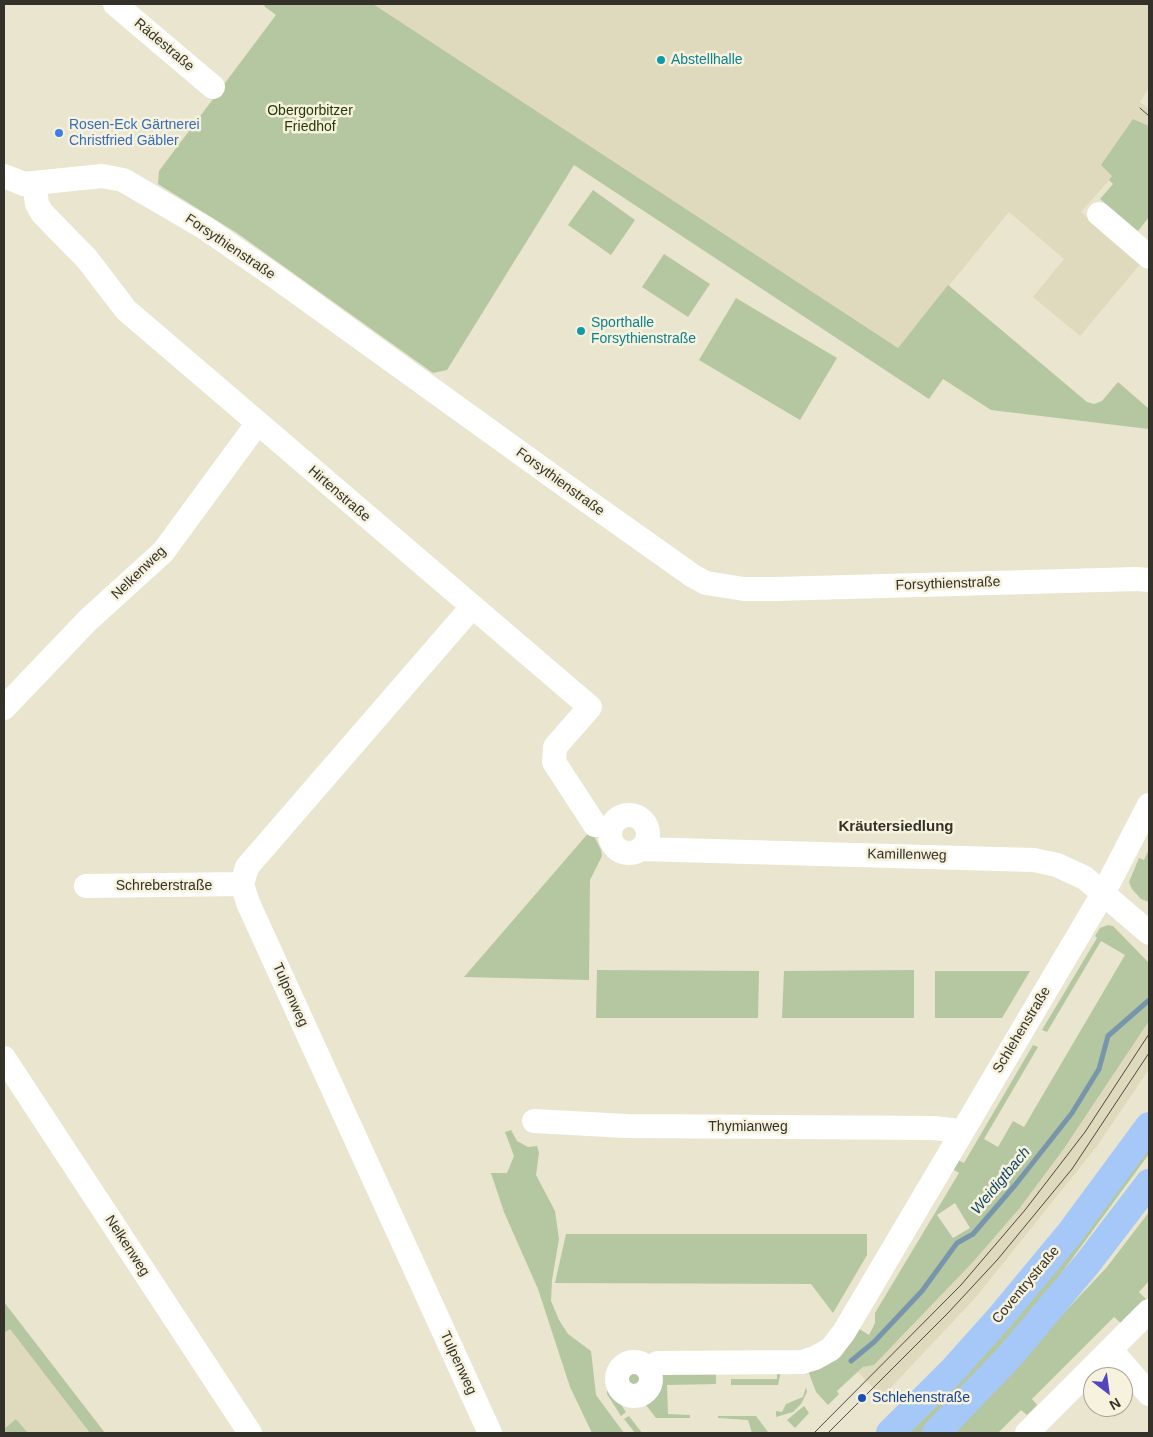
<!DOCTYPE html>
<html>
<head>
<meta charset="utf-8">
<style>
	body { margin:0 }
	#map { position:relative; width:1153px; height:1437px; overflow:hidden; background:#e9e5cf; font-family:Arial,sans-serif }
	canvas { display:block }
	.frame { position:absolute; inset:0; border:5px solid #333129; pointer-events:none }
	.north { position:absolute; left:1083px; top:1367px; width:50px; height:50px; box-sizing:border-box; background:#f6f2dd; border:1px solid #a8a595; border-radius:50%; rotate:150deg; font-size:14px; font-weight:700; line-height:20px; text-align:center; color:#333129 }
	.north::after { content:''; display:block; margin:auto; width:18px; height:22px; background:#5346bd; clip-path:polygon(50% 0,100% 100%,50% 72%,0 100%) }
</style>
</head>
<body>
<div id="map">
<canvas width="1153" height="1437"></canvas>
<div class="frame"></div>
<div class="north">N</div>
</div>
<script>
const c = document.querySelector('canvas').getContext('2d');
c.lineJoin = 'round';
function fillPath(path, color) { c.fillStyle = color; c.fill(path, 'evenodd'); }
const toPath = rows => new Path2D(rows.map(r => 'M' + r).join(''));
function trace(path, color, width, dash) { c.strokeStyle = color; c.lineWidth = width; c.lineCap = dash ? 'butt' : 'round'; c.setLineDash(dash || []); c.stroke(path); }
function label(font, color, halo, rows, align = 'center') {
  c.font = font + ' Arial,sans-serif'; c.lineWidth = 5; c.setLineDash([]); c.textBaseline = 'middle'; c.strokeStyle = halo; c.fillStyle = color; for (const [text, x, y, turn = 0] of rows) {
    c.save(); c.translate(x, y); c.rotate((+turn || 0) * Math.PI / 180); c.textAlign = isNaN(turn) ? turn : align; if (halo) c.strokeText(text, 0, 0); c.fillText(text, 0, 0); c.restore();
  }
}
const built = toPath([
	[372,4,1149,4,1149,88,1140,102,1149,109,1149,126,1133,119,1113,176,1081,212,1141,263,1080,336,1033,297,1064,259,1009,212,898,348],
	[1149,1021,1149,1069,1097,1146,976,1297,882,1397,858,1372,863,1367,874,1365,973,1262,1019,1209,1063,1150],
	[10,1328,90,1433,28,1433,16,1419,4,1429,4,1333]
]);
const green = toPath([
	[266,4,373,4,898,348,948,285,1087,402,1094,404,1102,401,1118,382,1149,409,1149,429,991,410,943,379,929,399,574,165,447,370,433,373,237,233,158,184,159,171,276,15,264,6],
	[1133,119,1149,126,1149,217,1138,231,1100,199,1113,184,1109,180,1112,176,1101,165],
	[593,190,635,220,611,255,568,225],
	[664,254,710,284,688,317,642,287],
	[736,298,837,358,800,420,699,360],
	[591,830,601,850,602,856,590,880,589,980,464,977],
	[1149,849,1149,902,1141,899,1132,889,1129,882,1139,858,1144,860],
	[1108,925,1113,926,1149,963,1149,1021,1063,1150,1019,1209,973,1262,874,1365,863,1367,837,1391,839,1394,828,1405,816,1392,807,1368,856,1327,869,1335,875,1323,875,1313,959,1173,951,1168,956,1159,964,1163,1033,1045,1038,1047,984,1139,998,1147,1013,1121,1024,1127,1125,955,1101,941,1047,1032,1042,1030,1097,938,1095,936,1100,928],
	[955,1203,970,1228,953,1238,937,1215],
	[597,970,759,971,758,1018,596,1018],
	[914,970,914,1018,782,1018,784,971],
	[935,971,1030,971,1002,1018,935,1018],
	[511,1130,517,1141,528,1147,537,1146,539,1153,536,1175,555,1211,559,1239,552,1280,551,1301,559,1320,568,1334,591,1351,596,1395,624,1433,592,1433,570,1387,538,1289,504,1212,491,1173,507,1173,514,1156,505,1132],
	[1149,1143,1149,1154,1027,1320,923,1433,907,1433],
	[1149,1212,1149,1281,1139,1292,1148,1301,1123,1325,1114,1317,1032,1399,1037,1405,1027,1415,1021,1410,998,1433,951,1433,1107,1267],
	[566,1234,867,1234,867,1255,833,1313,811,1284,555,1283],
	[4,1302,105,1433,90,1433,10,1329,4,1333],
	[716,1368,716,1384,667,1385,668,1414,690,1415,690,1418,656,1418,643,1401,654,1390,658,1374],
	[777,1368,781,1371,778,1385,731,1385,731,1379,777,1379],
	'622 1379a11 11 0 1 1 22 0a11 11 0 1 1-22 0Z',
	[608,1378,610,1389,626,1412,621,1416,607,1394],
	[806,1387,807,1392,801,1404,793,1412,776,1417,776,1411,782,1412,786,1404,803,1397],
	[804,1406,809,1413,795,1428,787,1420],
	[629,1416,642,1433,635,1433,624,1419],
	[718,1416,756,1416,768,1432,752,1433,748,1420,718,1418],
	[16,1419,28,1433,4,1433,4,1429]
]);
const stream = toPath([
	[851,1361,874,1342,922,1291,957,1243,973,1234,1016,1184,1072,1113,1099,1069,1108,1036,1148,1001]
]);
const minor = toPath([
	[115,4,213,87],
	[4,176,24,184,102,176,123,180,142,191,205,228,276,277,566,486,693,576,706,583,744,589,775,589,1137,579,1149,580],
	[34,184,37,204,42,213,87,259,126,310,590,707,555,747,554,762,595,825],
	[1099,214,1149,257],
	[472,607,247,867,242,884,248,903,490,1433],
	[4,708,88,620,163,552,257,424],
	'610 834a19 19 0 1 1 38 0a19 19 0 1 1-38 0Z',
	[641,849,1034,860,1057,865,1085,878,1149,933],
	[86,886,242,884],
	[4,1058,250,1433],
	[534,1121,626,1126,933,1128,952,1130,960,1135],
	[1111,1350,1149,1394],
	'617 1379a17 17 0 1 1 34 0a17 17 0 1 1-34 0Z',
	[648,1368,658,1363,802,1362,815,1358,831,1349,844,1332,1104,892,1149,805],
	[1027,1433,1149,1311]
]);
const major = toPath([
	[890,1433,952,1371,1002,1315,1070,1233,1149,1126],
	[936,1433,1009,1357,1087,1264,1149,1183]
]);
const tram = toPath([
	[1140,108,1149,116],
	[814,1433,961,1285,1025,1210,1085,1132,1149,1034],
	[828,1433,948,1313,998,1259,1072,1169,1149,1053]
]);
const markers = [
	[661,60,5,"#0f9aa8"],
	[59,133,5,"#3f7fe0"],
	[581,331,5,"#0f9aa8"],
	[862,1398,5,"#1a4fb4"]
];
const streetNames = [
	["Rädestraße",164,45,40],
	["Forsythienstraße",230,247,34],
	["Forsythienstraße",560,482,36],
	["Hirtenstraße",339,494,41],
	["Nelkenweg",139,573,-44],
	["Forsythienstraße",948,584,-2],
	["Kamillenweg",907,855,1],
	["Schreberstraße",164,886],
	["Tulpenweg",290,995,66],
	["Schlehenstraße",1022,1030,-59],
	["Thymianweg",748,1127],
	["Nelkenweg",127,1246,57],
	["Coventrystraße",1026,1285,-50],
	["Tulpenweg",458,1363,65]
];
const cultureNames = [
	["Abstellhalle",671,60],
	["Sporthalle",591,323],
	["Forsythienstraße",591,339]
];
const parkNames = [
	["Obergorbitzer",310,111],
	["Friedhof",310,127]
];
const shopNames = [
	["Rosen-Eck Gärtnerei",69,125],
	["Christfried Gäbler",69,141]
];
const transitNames = [
	["Schlehenstraße",872,1398]
];
const neighbourhoodNames = [
	["Kräutersiedlung",896,827]
];
const waterNames = [
	["Weidigtbach",1001,1181,-50]
];
fillPath(built, '#dfdabd');
fillPath(green, '#b4c7a1');
trace(stream, '#7896ab', 5);
trace(minor, '#fff', 24);
trace(major, '#a5c8f9', 28);
trace(tram, '#4b493f', 1);
for (const [x, y, r, color] of markers) { const dot = new Path2D(); dot.arc(x, y, r, 0, 2 * Math.PI); c.fillStyle = color; c.fill(dot); trace(dot, '#f6f2dd', 2); }
label('14px', '#333129', '#f6f2dd', streetNames);
label('14px', '#0d838f', '#f6f2dd', cultureNames, 'left');
label('14px', '#263a07', '#f6f2dd', parkNames);
label('14px', '#366cbe', '#f6f2dd', shopNames, 'left');
label('14px', '#164399', '#f6f2dd', transitNames, 'left');
label('bold 15px', '#333129', '#f6f2dd', neighbourhoodNames);
label('italic 15px', '#134768', '#f6f2dd', waterNames);
</script>
</body>
</html>
